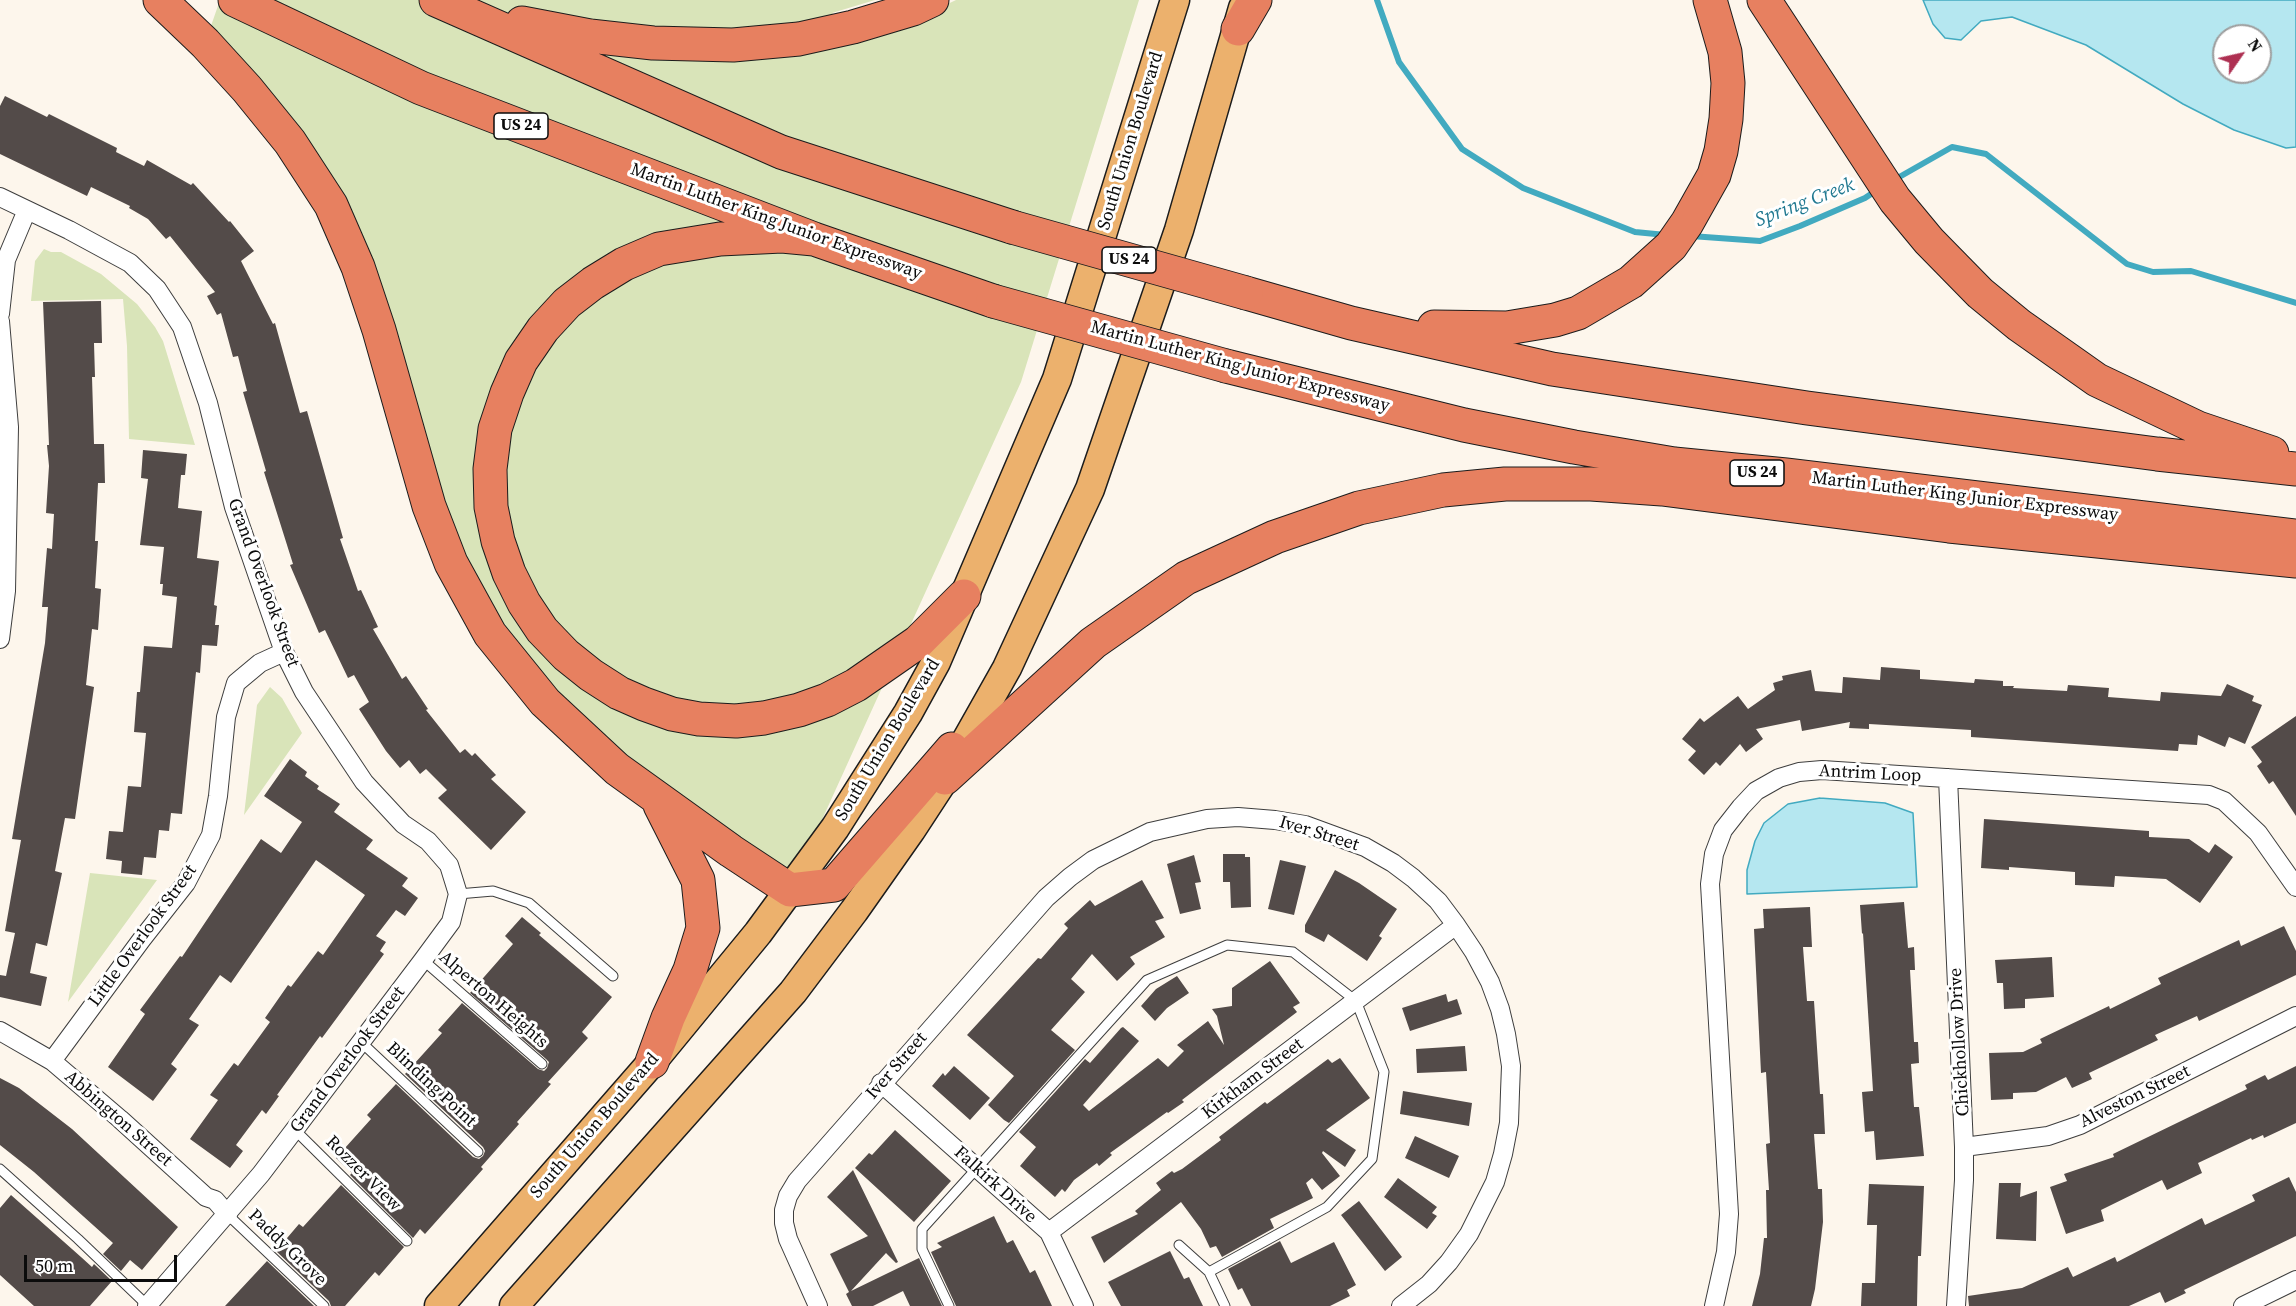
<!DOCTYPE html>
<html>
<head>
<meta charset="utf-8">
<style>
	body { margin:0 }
	#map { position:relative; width:2296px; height:1306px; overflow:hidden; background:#fdf6ec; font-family:"Source Serif 4",serif }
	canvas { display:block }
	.north { position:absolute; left:2212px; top:24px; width:60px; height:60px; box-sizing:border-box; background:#fff; border:2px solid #9d9d9d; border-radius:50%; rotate:56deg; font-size:16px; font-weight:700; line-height:24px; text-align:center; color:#0b0b0b }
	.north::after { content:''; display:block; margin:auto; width:21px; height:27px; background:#ae3052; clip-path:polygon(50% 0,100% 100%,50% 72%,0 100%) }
	.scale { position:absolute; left:24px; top:1255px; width:153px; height:27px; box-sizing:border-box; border:3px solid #0b0b0b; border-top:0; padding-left:8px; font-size:18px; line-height:21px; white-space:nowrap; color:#0b0b0b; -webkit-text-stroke:4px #fff; paint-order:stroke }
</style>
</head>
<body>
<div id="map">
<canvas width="2296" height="1306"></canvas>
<div class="north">N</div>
<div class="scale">50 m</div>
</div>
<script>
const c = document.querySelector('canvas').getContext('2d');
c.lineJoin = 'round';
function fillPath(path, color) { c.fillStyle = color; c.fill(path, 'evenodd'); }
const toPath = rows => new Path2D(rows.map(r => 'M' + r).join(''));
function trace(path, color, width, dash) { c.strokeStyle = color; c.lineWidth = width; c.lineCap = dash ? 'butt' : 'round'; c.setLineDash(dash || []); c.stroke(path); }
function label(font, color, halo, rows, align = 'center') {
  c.font = font + ' "Source Serif 4",serif'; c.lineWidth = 6; c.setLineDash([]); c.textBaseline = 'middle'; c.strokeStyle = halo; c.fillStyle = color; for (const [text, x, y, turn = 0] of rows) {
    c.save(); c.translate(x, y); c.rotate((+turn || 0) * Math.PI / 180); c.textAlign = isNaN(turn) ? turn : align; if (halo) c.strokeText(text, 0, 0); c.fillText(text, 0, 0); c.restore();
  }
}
const green = toPath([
	[220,0,875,0,832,13,865,35,927,14,956,0,1139,0,1021,382,790,890,617,769,490,634,339,224,205,43],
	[44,249,51,252,61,252,101,274,137,304,155,327,163,341,195,445,129,439,127,346,123,299,31,301,35,261],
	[270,687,282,698,302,733,244,815,257,705],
	[90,873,157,880,68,1002]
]);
const water = toPath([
	[1923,0,2296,0,2296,147,2286,148,2234,130,2183,104,2086,45,2012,17,1981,21,1961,40,1945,38,1933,24,1923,0],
	[2224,36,2260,36,2260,72,2224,72,2224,36],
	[1820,798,1885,803,1913,813,1917,887,1747,894,1747,870,1755,841,1764,823,1788,804,1820,798]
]);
const stream = toPath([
	[1377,0,1399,62,1462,149,1523,188,1635,232,1666,235],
	[1894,180,1952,147,1986,154,2127,264,2153,272,2191,271,2296,303],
	[1691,236,1760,241,1800,226,1865,198,1877,190]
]);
const building = toPath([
	[5,96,47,117,49,114,117,148,116,152,144,166,147,160,191,185,193,183,229,222,230,221,254,251,241,261,273,324,275,323,300,413,307,411,343,538,340,539,358,591,361,590,378,627,373,629,402,679,406,676,428,709,426,710,460,753,465,749,472,756,475,753,496,775,491,779,526,812,491,850,438,798,447,790,426,769,420,774,409,760,400,768,386,751,359,709,369,702,354,675,348,678,325,630,319,633,290,565,293,564,264,472,266,471,243,392,247,391,238,356,233,357,221,313,217,315,207,296,215,292,170,236,166,239,148,219,129,208,130,206,91,187,87,196,0,154,0,106],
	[101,301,102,343,94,343,95,377,92,377,94,444,104,444,105,483,98,483,95,541,98,541,95,588,101,589,98,630,92,629,86,685,94,687,75,819,65,818,55,871,62,873,47,946,36,943,30,973,47,977,41,1006,0,997,0,975,6,976,15,933,5,931,21,840,12,839,45,643,48,607,42,607,47,548,52,549,54,514,46,513,49,466,47,445,49,445,43,302],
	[143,450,187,454,185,475,181,475,178,508,202,511,197,558,219,561,214,605,217,606,215,625,219,625,217,646,202,645,200,673,196,672,182,814,171,813,169,831,159,830,156,858,144,857,142,875,121,873,122,861,106,859,109,831,123,832,128,786,141,787,146,733,134,732,137,692,140,692,144,646,172,648,177,597,162,595,163,584,160,584,164,547,140,545,148,479,141,478],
	[1881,667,1920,670,1920,679,1974,683,1975,679,2003,681,2003,686,2014,686,2013,688,2067,691,2068,685,2109,688,2108,697,2160,701,2161,692,2221,696,2227,684,2254,696,2252,701,2262,705,2245,744,2229,737,2225,747,2198,735,2197,745,2179,744,2178,751,1971,737,1971,730,1869,724,1869,729,1849,728,1850,722,1802,731,1800,720,1756,729,1763,739,1746,752,1740,744,1720,766,1716,762,1704,775,1688,760,1696,751,1682,739,1700,718,1704,722,1738,696,1748,709,1775,690,1773,683,1783,680,1782,676,1811,670,1815,691,1842,693,1843,677,1880,680],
	[2296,716,2296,816,2273,781,2269,784,2257,766,2262,762,2251,747],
	[290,759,307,772,305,776,319,786,317,789,340,804,334,812,373,840,366,849,408,878,402,886,418,898,405,916,396,910,376,936,386,942,380,951,384,954,322,1038,320,1036,277,1095,279,1096,266,1114,262,1110,236,1145,243,1151,230,1168,190,1139,218,1100,210,1095,234,1063,238,1066,270,1022,265,1018,288,985,291,987,318,951,323,955,365,895,316,860,231,983,220,975,189,1019,199,1025,171,1064,177,1069,153,1101,108,1067,145,1014,140,1010,180,956,182,957,261,839,281,853,302,822,264,796],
	[1984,819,2149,831,2149,837,2189,839,2209,853,2215,844,2233,857,2200,903,2166,879,2115,876,2114,887,2075,885,2075,872,2009,867,2009,870,1981,868],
	[1223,854,1245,854,1245,857,1250,857,1251,907,1231,908,1230,882,1223,882],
	[1194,855,1201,882,1195,883,1201,909,1180,914,1167,864],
	[1280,860,1306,866,1294,915,1268,909],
	[1335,870,1359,883,1397,909,1379,936,1382,938,1367,961,1328,934,1324,942,1305,932,1305,925],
	[1142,880,1164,918,1155,921,1165,937,1130,957,1135,964,1117,981,1092,954,1071,979,1085,992,1051,1030,1075,1050,1009,1123,1004,1120,988,1105,1014,1076,967,1035,1038,958,1041,959,1068,928,1064,924,1090,900,1095,906],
	[1904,902,1908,948,1914,947,1915,970,1910,970,1914,1042,1918,1042,1919,1063,1911,1064,1914,1107,1919,1107,1924,1156,1876,1160,1874,1131,1865,1132,1862,1092,1873,1091,1863,933,1862,934,1860,905],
	[1810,907,1812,947,1803,947,1807,1001,1814,1001,1820,1094,1823,1094,1825,1134,1814,1134,1818,1189,1822,1189,1823,1222,1815,1289,1811,1306,1752,1306,1760,1274,1764,1238,1767,1238,1766,1190,1769,1190,1766,1144,1770,1143,1766,1072,1761,1073,1754,929,1764,928,1763,909],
	[522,917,541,933,539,935,612,997,582,1032,588,1038,548,1082,551,1084,517,1122,519,1124,481,1167,483,1169,425,1234,420,1229,413,1238,350,1175,352,1173,336,1158,371,1119,367,1115,396,1084,473,1157,479,1159,483,1156,485,1151,483,1147,405,1074,442,1033,438,1030,462,1003,538,1069,544,1071,547,1068,549,1062,546,1059,470,993,513,944,505,936],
	[2284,926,2296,951,2296,975,2199,1021,2197,1016,2155,1035,2158,1040,2089,1073,2092,1079,2072,1088,2066,1077,2036,1092,2013,1093,2013,1099,1991,1100,1989,1053,2023,1052,2042,1043,2040,1039,2109,1006,2110,1009,2161,984,2158,978,2239,940,2241,946],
	[2052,957,2054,997,2025,999,2025,1008,2004,1009,2003,983,1997,983,1995,960],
	[1270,961,1300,1003,1293,1007,1297,1012,1182,1100,1184,1102,1168,1113,1167,1112,1110,1153,1112,1155,1099,1166,1097,1163,1074,1180,1065,1192,1062,1189,1055,1197,1020,1166,1036,1147,1019,1132,1085,1059,1090,1063,1121,1028,1123,1027,1139,1041,1083,1105,1089,1111,1158,1058,1168,1067,1184,1051,1177,1045,1208,1021,1224,1045,1217,1016,1212,1009,1232,1006,1232,988],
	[1177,976,1189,993,1167,1008,1155,1021,1141,1006,1156,989],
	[1446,994,1448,1002,1457,999,1462,1014,1410,1031,1402,1008],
	[1465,1046,1467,1071,1417,1073,1416,1049],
	[1340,1058,1370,1098,1326,1130,1356,1150,1345,1167,1323,1151,1322,1153,1340,1176,1322,1190,1312,1178,1306,1183,1313,1198,1270,1219,1274,1228,1222,1257,1216,1246,1210,1248,1201,1229,1181,1202,1104,1263,1091,1237,1138,1214,1135,1211,1161,1190,1156,1183,1172,1171,1174,1173,1182,1169,1221,1140,1219,1137,1265,1102,1267,1104,1328,1059,1332,1063],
	[954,1066,990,1098,970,1120,932,1086,943,1073,945,1076],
	[2296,1066,2296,1123,2264,1138,2263,1135,2252,1140,2251,1138,2198,1163,2202,1173,2167,1190,2162,1180,2101,1210,2104,1221,2066,1234,2050,1187,2067,1181,2064,1174,2114,1157,2113,1154,2247,1089,2245,1085,2265,1075,2268,1080],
	[0,1078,19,1088,72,1129,178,1227,142,1270,130,1260,121,1271,103,1254,113,1243,34,1172,0,1145],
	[1403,1091,1472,1103,1469,1126,1400,1114],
	[895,1130,951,1181,914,1222,855,1168,869,1153,872,1155],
	[1415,1136,1459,1156,1449,1178,1405,1158],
	[853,1170,898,1262,896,1263,886,1253,851,1291,919,1258,942,1306,910,1306,903,1291,873,1306,852,1306,846,1294,849,1292,830,1254,868,1236,827,1197],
	[2289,1177,2296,1192,2296,1236,2184,1290,2186,1293,2165,1303,2160,1292,2129,1306,1969,1306,1968,1296,2022,1288,2068,1267,2073,1277,2115,1257,2117,1262,2202,1218,2205,1225,2255,1201,2252,1195],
	[1398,1178,1437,1207,1432,1213,1437,1216,1427,1229,1384,1197],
	[1999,1183,2021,1183,2020,1197,2037,1191,2036,1241,1996,1239],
	[1869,1184,1924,1186,1921,1256,1918,1256,1917,1306,1861,1306,1862,1283,1875,1283,1877,1225,1867,1225],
	[341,1185,404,1247,379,1276,375,1272,345,1306,331,1306,329,1301,276,1251,299,1224,303,1227],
	[11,1195,81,1257,92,1267,94,1264,112,1281,90,1306,34,1306,0,1275,0,1208],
	[1359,1201,1402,1257,1385,1271,1341,1215],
	[994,1216,1007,1243,1013,1240,1030,1273,1035,1270,1052,1306,956,1306,931,1252,942,1247,937,1243],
	[1280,1241,1291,1263,1334,1242,1356,1285,1347,1290,1350,1296,1330,1306,1251,1306,1242,1288,1238,1290,1228,1269],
	[1170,1251,1184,1279,1189,1277,1203,1306,1121,1306,1108,1282],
	[267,1261,314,1306,225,1306]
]);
const service = toPath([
	[458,894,493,891,529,903,613,976],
	[423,960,542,1064],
	[361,1042,478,1152],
	[295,1130,407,1241],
	[0,1169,78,1239,148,1306],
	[228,1215,324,1306],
	[1179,1245,1209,1272,1225,1306],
	[949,1306,922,1249,922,1229,1147,980,1227,945,1293,952,1356,1001,1384,1072,1372,1159,1327,1207,1209,1272]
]);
const minor = toPath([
	[0,197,69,230,130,263,157,289,182,327,208,403,234,507,284,652,304,692,364,782,403,824,428,841,449,865,458,894,451,922,423,960,261,1174,147,1306],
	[0,314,6,260,27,210],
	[0,321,9,427,6,591,0,639],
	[1948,778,1964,1147,1964,1180,1956,1306],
	[0,1031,52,1061,120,1119,206,1197,215,1200,228,1215],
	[52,1061,142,939,186,883,211,835,218,796,226,717,236,683,260,663,284,652],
	[881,1083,1049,1232,1084,1306],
	[1964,1147,2048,1136,2080,1125,2296,1016],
	[1049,1232,1456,925],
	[818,1306,788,1239,784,1223,784,1210,788,1196,797,1181,1046,898,1070,877,1093,860,1150,832,1207,819,1238,817,1275,820,1305,825,1365,847,1393,863,1413,878,1438,901,1456,925,1474,952,1490,982,1500,1009,1506,1034,1511,1066,1510,1092,1509,1123,1503,1154,1495,1182,1469,1234,1449,1262,1429,1284,1401,1306],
	[1714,1306,1726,1252,1729,1214,1710,884,1714,854,1723,830,1741,807,1756,791,1779,778,1799,772,1822,770,2209,795,2224,801,2258,833,2296,887],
	[2243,1306,2296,1280]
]);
const primary = toPath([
	[439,1306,652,1062,758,933,835,828,908,713,936,662,1057,379,1175,0],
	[514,1306,793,992,854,911,911,830,945,778,1007,668,1090,489,1179,230,1243,8]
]);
const motorway = toPath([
	[160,0,205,43,247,89,290,142,331,205,358,267,379,330,429,506,451,563,490,634,545,702,617,769,731,851,790,890,834,885,952,749],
	[235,0,421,88,814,239,993,301],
	[436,0,781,152,1012,227],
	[1764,0,1895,200,1929,241,1980,293,2019,325,2097,380,2198,428,2272,453],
	[522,23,590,36,653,43,733,45,799,39,853,27,913,9,932,0],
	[1238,29,1255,0],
	[814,239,782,236,720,239,659,249,624,264,593,283,567,303,543,329,521,361,507,393,495,429,490,469,491,507,498,541,509,573,524,603,542,630,566,655,591,675,619,693,644,704,672,714,699,719,736,721,764,718,799,710,827,700,856,685,918,642,964,596],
	[1246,293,1351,323,1552,369,1807,408,2157,454,2296,469],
	[1434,327,1507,328,1555,320,1578,313,1631,282,1671,246,1687,223,1714,175,1721,151,1726,119,1728,83,1725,52,1710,0],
	[1226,366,1464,425,1574,447,1674,464,1786,475,2296,536],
	[945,778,1093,643,1186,578,1275,537,1359,508,1443,490,1505,484,1591,484,1662,489,1949,526,2296,561],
	[652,1062,668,1018,690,970,703,928,698,880,660,805]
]);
const motorwayBridge = toPath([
	[1012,227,1246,293],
	[993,301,1226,366]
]);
const shields = [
	[521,126,54],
	[1129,260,54],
	[1757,473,54]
];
const shieldNames = [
	["US 24",521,126],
	["US 24",1129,260],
	["US 24",1757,473]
];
const streetNames = [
	["South Union Boulevard",1131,141,-73],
	["Martin Luther King Junior Expressway",776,222,20],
	["Martin Luther King Junior Expressway",1240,367,15],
	["Martin Luther King Junior Expressway",1965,497,7],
	["Grand Overlook Street",263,583,70],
	["South Union Boulevard",888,740,-59],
	["Antrim Loop",1870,774,3],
	["Iver Street",1319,834,17],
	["Little Overlook Street",143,936,-54],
	["Alperton Heights",493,1000,41],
	["Chickhollow Drive",1960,1042,-93],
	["Grand Overlook Street",348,1060,-53],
	["Iver Street",897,1066,-49],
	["Kirkham Street",1253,1079,-37],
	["Blinding Point",431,1085,43],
	["Alveston Street",2135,1097,-26],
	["Abbington Street",118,1119,41],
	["South Union Boulevard",595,1126,-49],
	["Rozzer View",363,1174,45],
	["Falkirk Drive",995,1185,42],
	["Paddy Grove",287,1248,44]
];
const waterNames = [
	["Spring Creek",1805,203,-21]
];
fillPath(green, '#d9e4b9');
fillPath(water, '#b5e7f0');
trace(water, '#42aac0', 1.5);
trace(stream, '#42aac0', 6);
fillPath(building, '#534b49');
trace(service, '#3e3e3e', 11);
trace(minor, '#3e3e3e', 20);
trace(primary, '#1c1c1c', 31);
trace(motorway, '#1c1c1c', 35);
trace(service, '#fff', 9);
trace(minor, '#fff', 18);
trace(primary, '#ecb16d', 28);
trace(motorway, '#e78060', 33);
trace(motorwayBridge, '#1c1c1c', 35, []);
trace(motorwayBridge, '#e78060', 33);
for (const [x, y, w] of shields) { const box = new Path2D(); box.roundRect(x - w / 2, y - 13, w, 26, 4.5); c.fillStyle = '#fff'; c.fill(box); trace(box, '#0b0b0b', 1.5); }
label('bold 16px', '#0b0b0b', null, shieldNames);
label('18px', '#0b0b0b', '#fff', streetNames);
label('italic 20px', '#217991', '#fff', waterNames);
</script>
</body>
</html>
